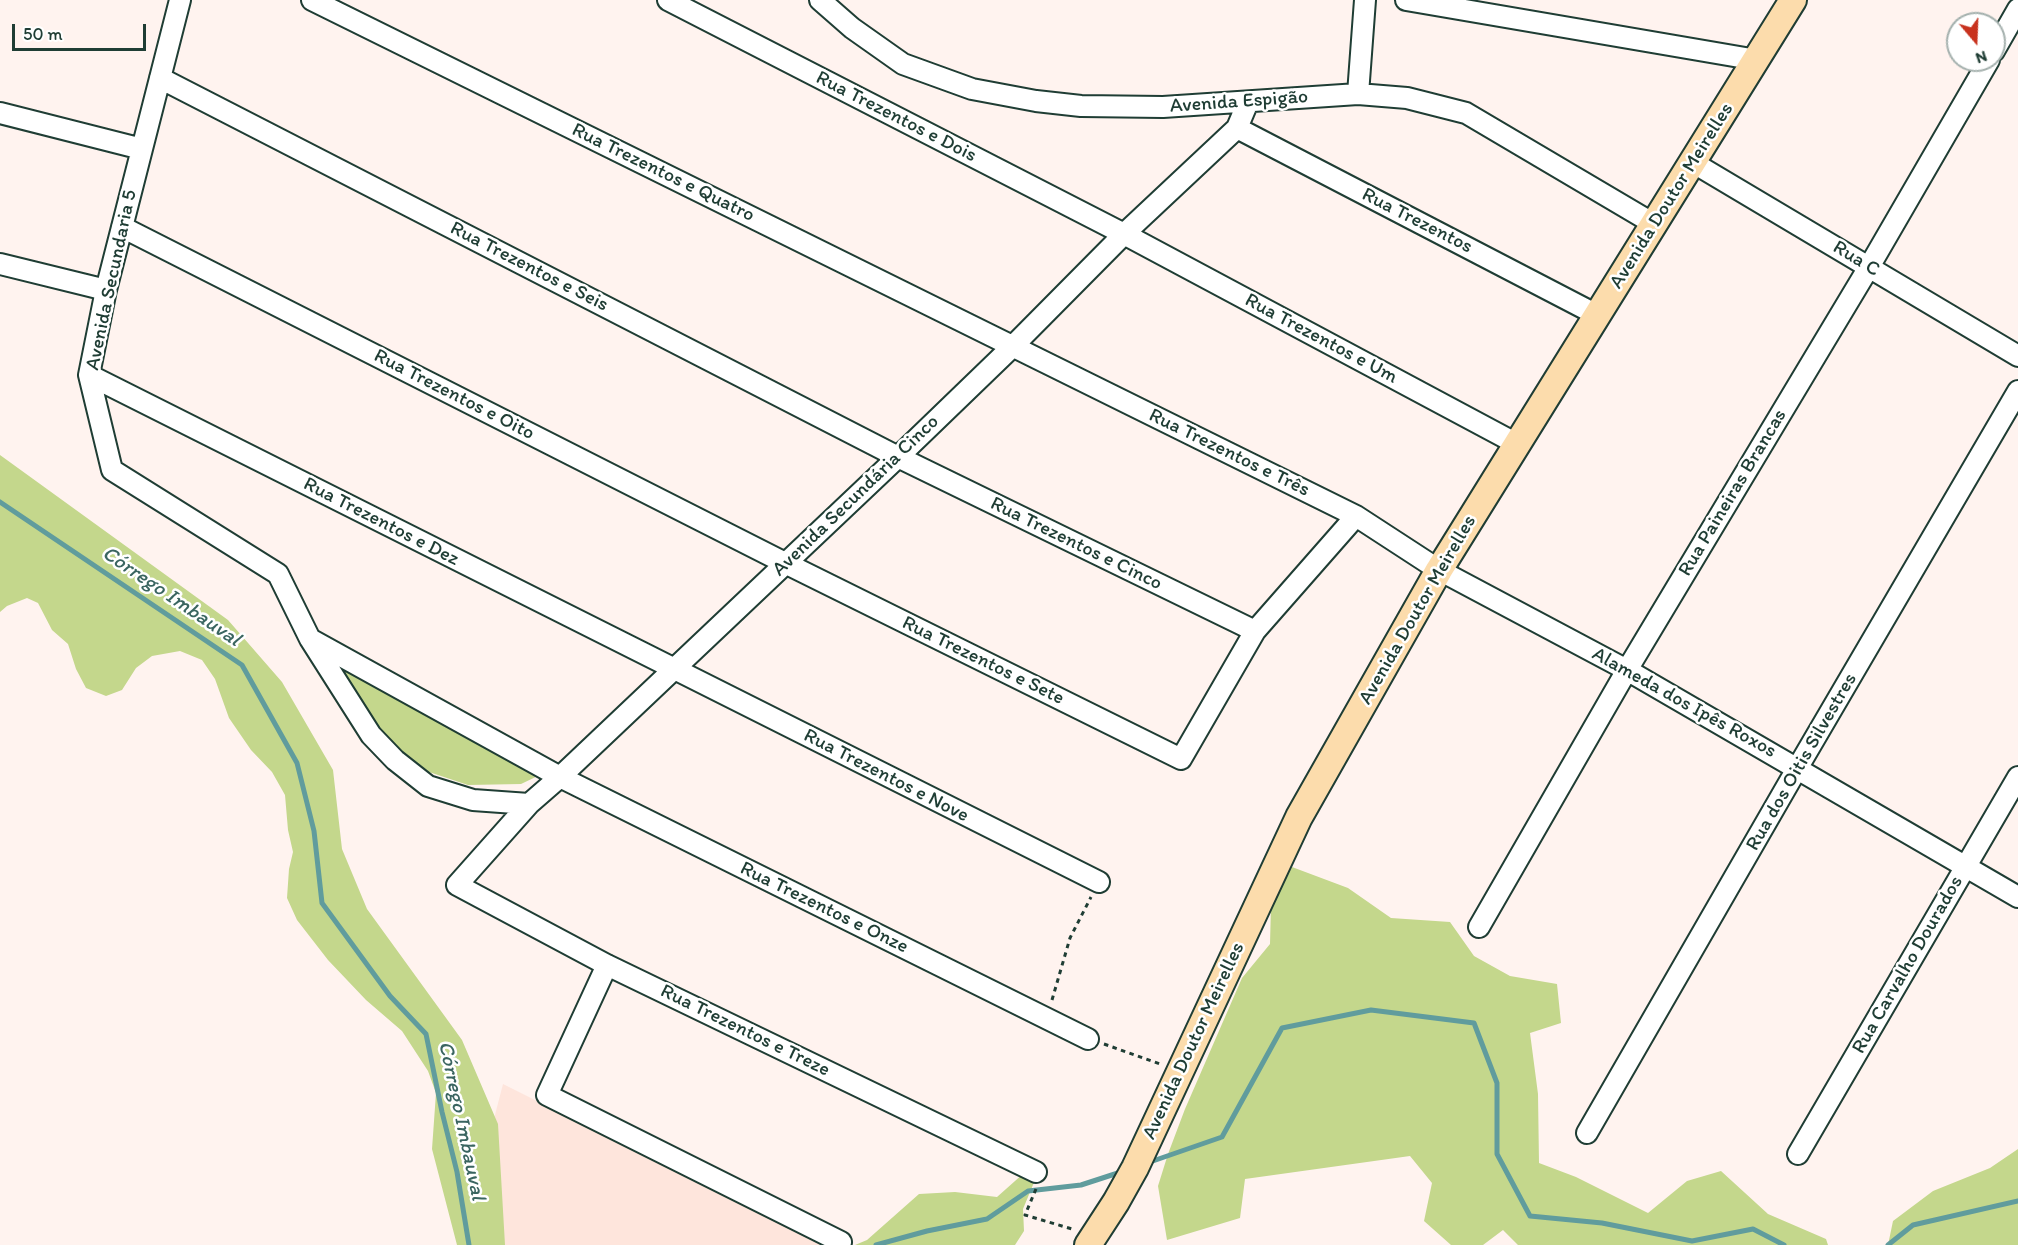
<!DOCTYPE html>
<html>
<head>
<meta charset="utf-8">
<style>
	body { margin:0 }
	#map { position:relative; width:2018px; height:1245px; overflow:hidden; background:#fff3ef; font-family:Itim,sans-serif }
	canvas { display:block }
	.north { position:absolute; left:1946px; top:12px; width:60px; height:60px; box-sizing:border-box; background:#fff; border:2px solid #a5b1ae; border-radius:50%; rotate:161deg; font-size:16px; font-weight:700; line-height:24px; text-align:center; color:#1f3d34 }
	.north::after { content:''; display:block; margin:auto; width:21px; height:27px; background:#c8321e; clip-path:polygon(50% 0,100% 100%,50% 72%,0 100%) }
	.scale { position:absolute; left:12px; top:24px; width:134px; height:27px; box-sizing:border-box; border:3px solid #1f3d34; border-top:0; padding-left:8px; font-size:18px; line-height:21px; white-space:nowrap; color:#1f3d34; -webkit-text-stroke:4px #fff; paint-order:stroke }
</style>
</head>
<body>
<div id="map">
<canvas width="2018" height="1245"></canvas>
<div class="north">N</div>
<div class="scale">50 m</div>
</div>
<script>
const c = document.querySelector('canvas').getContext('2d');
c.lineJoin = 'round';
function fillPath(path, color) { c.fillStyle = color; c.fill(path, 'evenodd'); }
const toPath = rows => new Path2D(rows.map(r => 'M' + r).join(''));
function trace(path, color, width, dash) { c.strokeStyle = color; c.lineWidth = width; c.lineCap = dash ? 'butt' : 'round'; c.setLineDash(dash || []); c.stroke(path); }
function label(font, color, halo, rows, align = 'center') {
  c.font = font + ' Itim,sans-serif'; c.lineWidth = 5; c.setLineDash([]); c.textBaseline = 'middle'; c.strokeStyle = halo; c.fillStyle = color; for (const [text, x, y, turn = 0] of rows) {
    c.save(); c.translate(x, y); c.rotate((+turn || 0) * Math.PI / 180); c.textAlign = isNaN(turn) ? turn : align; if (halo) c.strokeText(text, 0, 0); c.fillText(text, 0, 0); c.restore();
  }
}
const built = toPath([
	[503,1084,824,1245,494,1245,489,1138]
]);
const green = toPath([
	[0,455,228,620,282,682,333,770,342,849,367,909,462,1040,498,1124,505,1245,457,1245,432,1149,436,1093,428,1071,402,1031,366,1000,328,960,297,920,287,898,289,869,293,852,288,830,285,795,272,772,251,750,229,718,215,679,202,660,180,651,152,656,136,668,122,690,106,696,86,688,76,669,68,644,52,630,38,603,27,598,7,606,0,612],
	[335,659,542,774,521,784,468,785,423,770,386,737],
	[1292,867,1348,888,1391,918,1450,922,1474,956,1510,976,1557,984,1561,1023,1530,1033,1538,1094,1539,1163,1576,1177,1648,1213,1687,1181,1721,1171,1768,1214,1826,1239,1828,1245,1518,1245,1503,1230,1483,1245,1451,1245,1424,1221,1432,1183,1410,1156,1245,1179,1240,1218,1167,1240,1158,1186,1168,1154,1185,1109,1242,978,1270,944,1271,905],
	[2018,1149,2018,1245,1888,1245,1893,1221,1933,1191,1990,1168],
	[1024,1173,1035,1180,1023,1209,1024,1231,1015,1245,855,1245,867,1240,919,1194,955,1192,997,1197]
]);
const stream = toPath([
	[0,502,242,665,297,763,314,831,322,903,390,996,426,1034,442,1112,457,1172,469,1245],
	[1147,1163,1222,1137,1282,1028,1371,1010,1474,1023,1497,1083,1497,1154,1530,1216,1602,1223,1692,1241,1753,1229,1784,1245],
	[876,1245,927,1231,987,1219,1028,1191,1081,1185,1124,1171],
	[1888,1245,1913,1225,2018,1201]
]);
const path = toPath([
	[1052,1000,1070,938,1091,897],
	[1104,1044,1160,1064],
	[1036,1189,1025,1215,1072,1229]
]);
const minor = toPath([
	[180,0,106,290,89,375,112,470,278,574,310,639,371,735,395,760,428,786,473,800,529,804],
	[312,0,1356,516,1439,570,1627,670,2018,897],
	[668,0,1124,234,1517,444],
	[820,0,852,28,903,64,972,89,1036,101,1081,106,1163,107,1358,94,1407,98,1466,113,1654,224],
	[1406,0,1757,60],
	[1994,51,2018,9],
	[160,78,898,457,1255,631],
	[1358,94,1365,0],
	[0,113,142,149],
	[1237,128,1597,315],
	[1692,162,2018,356],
	[122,227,785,563,1181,759,1255,631,1356,516],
	[0,264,106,290],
	[89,375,1099,882],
	[312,640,560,777,1088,1039],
	[1479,927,1627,670,1869,267,1989,60],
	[607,965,547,1095,841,1242],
	[1587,1133,1798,767,2018,391],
	[1798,1154,2018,777],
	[1036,1172,607,965,457,885,529,804,560,777,898,457,1013,346,1124,234,1237,128,1248,102]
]);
const major = toPath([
	[1088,1245,1116,1202,1135,1168,1299,817,1439,570,1793,0]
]);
const streetNames = [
	["Avenida Espigão",1239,102,-4],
	["Rua Trezentos e Dois",896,117,27],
	["Rua Trezentos e Quatro",663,173,26],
	["Avenida Doutor Meirelles",1672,196,-58],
	["Rua Trezentos",1417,221,27],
	["Rua C",1856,259,31],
	["Rua Trezentos e Seis",529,267,27],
	["Avenida Secundaria 5",112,280,-78],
	["Rua Trezentos e Um",1321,339,28],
	["Rua Trezentos e Oito",454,395,27],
	["Rua Trezentos e Três",1229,453,26],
	["Rua Paineiras Brancas",1733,493,-59],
	["Avenida Secundária Cinco",856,496,-44],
	["Rua Trezentos e Dez",381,522,27],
	["Rua Trezentos e Cinco",1076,544,26],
	["Avenida Doutor Meirelles",1418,610,-60],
	["Rua Trezentos e Sete",983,661,26],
	["Alameda dos Ipês Roxos",1684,703,29],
	["Rua dos Oitis Silvestres",1802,762,-60],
	["Rua Trezentos e Nove",886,776,27],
	["Rua Trezentos e Onze",824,908,26],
	["Rua Carvalho Dourados",1908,965,-60],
	["Rua Trezentos e Treze",745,1031,26],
	["Avenida Doutor Meirelles",1194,1041,-65]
];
const waterNames = [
	["Córrego Imbauval",171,597,34],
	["Córrego Imbauval",461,1121,78]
];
fillPath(built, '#fee5dc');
fillPath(green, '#c4d78c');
trace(stream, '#609c9d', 5);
trace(minor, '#1f3d34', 24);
trace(major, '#1f3d34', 30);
trace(path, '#1f3d34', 3, [4.5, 4.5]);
trace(minor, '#fff', 20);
trace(major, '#fcdcac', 26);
label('20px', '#1f3d34', '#fff', streetNames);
label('italic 21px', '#3a6560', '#fff', waterNames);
</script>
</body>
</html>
